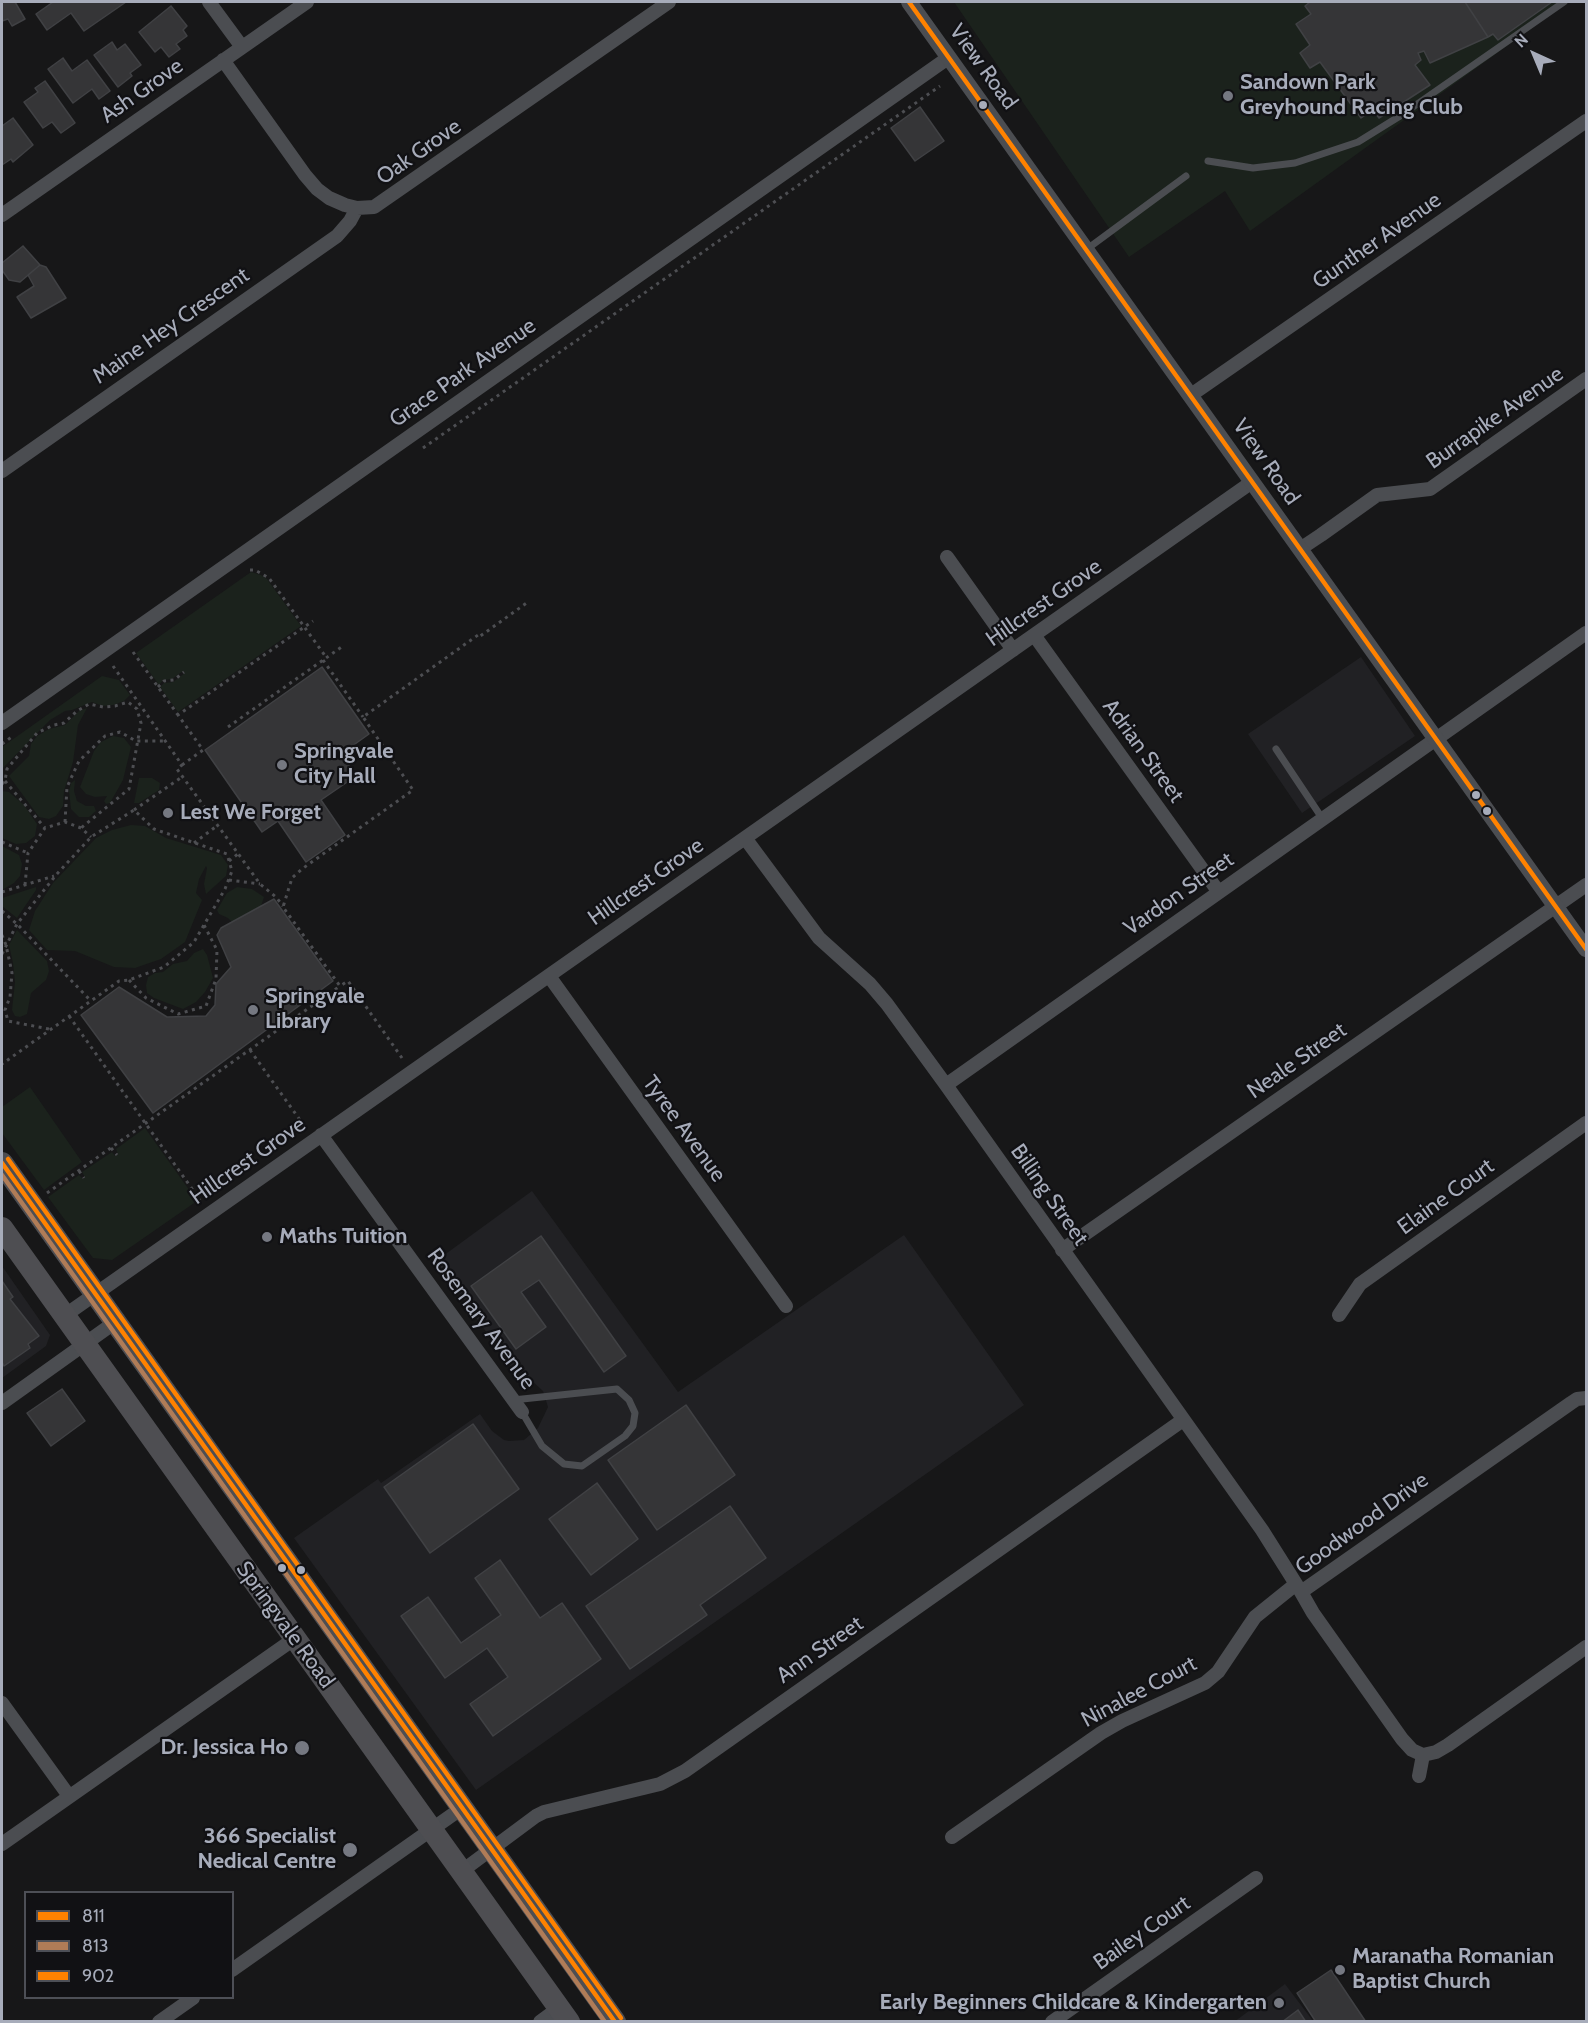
<!DOCTYPE html>
<html>
<head>
<meta charset="utf-8">
<style>
	body { margin:0 }
	#map { position:relative; width:1588px; height:2023px; overflow:hidden; background:#171718; font-family:Cabin,sans-serif }
	canvas { display:block }
	.frame { position:absolute; inset:0; border:3px solid #a7acba; pointer-events:none }
	.legend { position:absolute; left:24px; top:1891px; width:210px; height:108px; box-sizing:border-box; background:#111114; border:2px solid #4d4f56; margin:0; padding:8px 10px; list-style:none; font-size:18px; color:#a7acba }
	.legend li { display:flex; align-items:center; gap:12px; height:30px }
	.legend b { width:30px; border:2px solid #4d4f56 }
	.north { position:absolute; left:1504px; top:24px; width:60px; height:60px; -webkit-text-stroke:4px #111114; paint-order:stroke; rotate:316deg; font-size:16px; font-weight:700; line-height:24px; text-align:center; color:#a7acba }
	.north::after { content:''; display:block; margin:auto; width:21px; height:27px; background:#a7acba; clip-path:polygon(50% 0,100% 100%,50% 72%,0 100%) }
</style>
</head>
<body>
<div id="map">
<canvas width="1588" height="2023"></canvas>
<div class="frame"></div>
<ul class="legend">
<li><b style="height:8px;background:#ff8200"></b>811</li>
<li><b style="height:8px;background:#b07c57"></b>813</li>
<li><b style="height:8px;background:#ff8200"></b>902</li>
</ul>
<div class="north">N</div>
</div>
<script>
const c = document.querySelector('canvas').getContext('2d');
c.lineJoin = 'round';
function fillPath(path, color) { c.fillStyle = color; c.fill(path, 'evenodd'); }
const toPath = rows => new Path2D(rows.map(r => 'M' + r).join(''));
function trace(path, color, width, dash) { c.strokeStyle = color; c.lineWidth = width; c.lineCap = dash ? 'butt' : 'round'; c.setLineDash(dash || []); c.stroke(path); }
function label(font, color, halo, rows, align = 'center') {
  c.font = font + ' Cabin,sans-serif'; c.lineWidth = 4.5; c.setLineDash([]); c.textBaseline = 'middle'; c.strokeStyle = halo; c.fillStyle = color; for (const [text, x, y, turn = 0] of rows) {
    c.save(); c.translate(x, y); c.rotate((+turn || 0) * Math.PI / 180); c.textAlign = isNaN(turn) ? turn : align; if (halo) c.strokeText(text, 0, 0); c.fillText(text, 0, 0); c.restore();
  }
}
const built = toPath([
	[1361,657,1415,736,1302,813,1248,734],
	[532,1191,678,1392,904,1235,1024,1405,476,1790,294,1538,378,1479,381,1483,480,1414,492,1431,504,1440,509,1441,524,1440,538,1428,548,1407,543,1391,532,1381,516,1374,436,1261],
	[2,1266,50,1335,46,1346,2,1378],
	[1285,1984,1313,2021,1234,2022]
]);
const green = toPath([
	[954,2,1568,2,1250,231,1225,191,1129,257],
	[251,572,261,575,267,579,301,626,178,712,160,687,164,683,173,682,185,673,183,671,172,679,163,680,159,685,136,653],
	[102,676,119,680,130,695,124,701,113,705,103,706,92,702,72,710,65,711,50,720,2,769,2,747],
	[87,708,78,725,73,762,64,791,63,806,56,816,49,819,39,817,9,776,29,756,31,744,37,736,49,729,65,725,79,711],
	[113,736,124,738,131,747,123,780,110,803,106,804,104,801,107,796,95,797,86,794,80,787,94,751,101,742],
	[139,778,152,778,160,783,159,790,139,803,134,803],
	[75,780,74,791,77,801,86,806,94,806,96,811,89,817,79,817,71,809,69,791,71,783],
	[2,791,9,792,24,805,37,824,35,836,26,843,16,844,2,838],
	[131,825,145,826,166,838,221,855,228,865,226,876,206,894,204,884,207,868,206,866,199,879,196,893,202,900,185,942,161,959,135,968,114,967,75,951,47,950,29,930,35,911,53,883,96,838,112,830],
	[2,846,19,855,22,864,20,876,14,883,2,890],
	[36,887,36,890,17,918,2,906,2,898],
	[237,887,252,889,264,897,261,906,232,922,228,918,219,914,217,910,227,893],
	[17,930,47,961,49,971,46,980,31,993,27,1014,20,1017,15,1016,12,1010,15,982,13,963,9,945],
	[203,949,207,955,213,978,205,992,196,1002,183,1009,154,998,147,993,146,985,148,977,155,973,163,972,173,964,187,961,194,953],
	[30,1087,82,1162,44,1190,2,1133,2,1107],
	[145,1128,197,1201,112,1260,93,1258,48,1197,79,1175,83,1179,85,1177,82,1172,112,1152,115,1156,118,1154,116,1149]
]);
const building = toPath([
	[2,2,15,2,25,19,12,26,8,19,2,21,2,2],
	[53,2,126,2,84,31,71,13,47,30,36,14,53,2],
	[1310,2,1465,2,1488,37,1430,63,1424,51,1418,53,1421,60,1415,65,1430,85,1379,118,1373,110,1361,118,1320,62,1310,68,1300,53,1310,45,1296,24,1311,14,1305,6,1310,2],
	[1465,2,1552,2,1498,40,1493,34,1488,37,1465,2],
	[171,6,187,26,183,30,187,36,176,44,180,49,169,57,161,47,155,52,139,32,171,6],
	[112,42,117,50,125,44,141,65,130,73,132,76,118,87,94,55,112,42],
	[63,58,72,71,87,60,110,91,99,99,92,89,73,103,48,69,63,58],
	[45,81,75,123,61,133,52,122,43,128,24,102,38,92,35,88,45,81],
	[920,107,944,141,915,161,891,128,920,107],
	[13,118,33,145,13,162,11,159,2,165,2,126,13,118],
	[23,246,40,265,20,282,9,280,2,270,2,263,23,246],
	[40,265,46,267,66,298,31,318,17,297,34,286,28,275,40,265],
	[322,667,369,734,341,754,356,776,321,800,345,835,306,862,278,821,262,832,205,750,322,667],
	[274,899,333,981,153,1113,81,1015,119,987,167,1017,206,1016,215,1005,216,984,231,967,217,935,221,928,274,899],
	[541,1236,626,1356,604,1372,539,1280,521,1292,546,1327,516,1349,471,1286,541,1236],
	[2,1281,13,1297,10,1299,39,1336,28,1344,30,1348,4,1366,2,1362,2,1281],
	[62,1389,85,1421,51,1446,27,1413,62,1389],
	[686,1405,735,1475,657,1530,608,1460,686,1405],
	[473,1424,519,1489,430,1553,384,1487,473,1424],
	[597,1483,638,1539,591,1575,549,1519,597,1483],
	[730,1506,766,1558,700,1605,707,1615,630,1669,586,1606,730,1506],
	[500,1560,540,1618,562,1603,601,1659,493,1736,470,1704,508,1677,487,1648,445,1678,401,1616,428,1597,461,1643,501,1615,475,1578,500,1560],
	[1331,1970,1366,2022,1316,2022,1297,1993,1331,1970],
	[1298,2010,1306,2022,1282,2022,1298,2010]
]);
const path = toPath([
	[423,448,940,86],
	[250,570,255,570,269,578,326,657],
	[133,652,178,715],
	[323,660,363,717],
	[113,666,182,765,177,769,260,884,276,897,283,906],
	[158,687,164,681,174,680,184,672],
	[228,727,343,646],
	[2,744,13,736],
	[182,765,203,750,178,715,313,621],
	[5,781,45,828],
	[2,784,5,781,7,769,37,733,54,725,64,723,77,711,89,704,103,707,115,706,128,702,137,709,141,723,129,789,81,828],
	[134,810,182,777],
	[65,822,67,787,79,761,105,736,120,732,136,741,165,741],
	[2,842,28,853],
	[194,843,218,825],
	[229,861,238,854],
	[229,880,260,884],
	[25,885,28,853,45,828,65,822,81,828,91,837],
	[2,892,54,876],
	[2,911,17,924,90,1000],
	[2,935,6,945,12,973,10,997,5,1010,8,1021,49,1029],
	[2,954,17,924,56,875,91,837,134,810,154,829,227,854,232,871,225,889,194,942,164,967,129,980,119,981,2,1064],
	[129,980,146,998,178,1014,206,1006,216,979,217,950,204,925],
	[69,1016,200,1200],
	[250,1050,305,1127],
	[402,1058,348,981,340,986,283,907,292,878,302,869,413,790,363,717,478,635,479,637,528,602],
	[111,1148,117,1155],
	[79,1171,84,1178],
	[47,1193,340,986]
]);
const service = toPath([
	[1208,161,1253,168,1295,163,1358,142,1400,116,1564,2],
	[1087,249,1186,176],
	[1276,749,1322,818],
	[513,1400,617,1389,629,1400,635,1413,633,1426,625,1436,582,1466,564,1464,542,1446,522,1412]
]);
const minor = toPath([
	[209,2,242,47],
	[223,60,305,175,317,189,329,198,345,205,357,208,374,207,669,2],
	[2,215,307,2],
	[1191,395,1586,121],
	[2,471,337,236,350,221,357,208],
	[1300,549,1321,535,1377,495,1430,489,1586,379],
	[947,557,1013,650],
	[1034,635,1218,891],
	[2,723,948,58],
	[745,838,819,938,870,984,887,1004,946,1085,1262,1530,1301,1592],
	[549,976,786,1306],
	[946,1085,1586,633],
	[321,1135,522,1412],
	[1062,1250,1586,885],
	[1339,1315,1360,1284,1586,1123],
	[64,1316,1252,482],
	[1586,1398,1577,1399,1571,1403,1301,1592,1313,1613,1402,1739,1412,1750,1423,1755,1436,1752,1448,1745,1586,1647],
	[2,1403,114,1323],
	[2,1703,69,1796],
	[1419,1776,1423,1755],
	[952,1837,1101,1733,1122,1721,1205,1683,1218,1672,1255,1617,1296,1584],
	[2,1844,294,1639],
	[462,1871,536,1816,544,1812,660,1784,685,1771,1183,1420],
	[232,1970,462,1808],
	[159,2022,193,1998],
	[540,2022,559,2008],
	[1052,2022,1256,1878]
]);
const tertiary = toPath([
	[909,2,1586,949]
]);
const trunk = toPath([
	[2,1163,615,2022],
	[2,1228,569,2022]
]);
const bus1 = toPath([
	[909,2,1586,949],
	[2,1163,615,2022]
]);
const bus2 = toPath([
	[2,1175,605,2022]
]);
const bus3 = toPath([
	[8,1159,621,2018]
]);
const markers = [
	[1228,96,6,"#757881"],
	[983,105,5,"#a7acba"],
	[282,765,6,"#757881"],
	[1476,795,5,"#a7acba"],
	[1487,811,5,"#a7acba"],
	[168,813,6,"#757881"],
	[253,1010,6,"#757881"],
	[267,1237,6,"#757881"],
	[282,1568,5,"#a7acba"],
	[301,1570,5,"#a7acba"],
	[302,1748,8,"#757881"],
	[350,1850,8,"#757881"],
	[1340,1970,6,"#757881"],
	[1279,2003,6,"#757881"]
];
const streetNames = [
	["View Road",983,67,54],
	["Ash Grove",142,91,-35],
	["Oak Grove",419,152,-35],
	["Gunther Avenue",1377,241,-35],
	["Maine Hey Crescent",171,326,-35],
	["Grace Park Avenue",463,373,-35],
	["Burrapike Avenue",1495,418,-35],
	["View Road",1266,462,55],
	["Hillcrest Grove",1044,603,-35],
	["Adrian Street",1143,751,54],
	["Hillcrest Grove",646,882,-35],
	["Vardon Street",1179,894,-35],
	["Neale Street",1297,1061,-35],
	["Tyree Avenue",684,1129,54],
	["Hillcrest Grove",248,1161,-35],
	["Billing Street",1049,1195,55],
	["Elaine Court",1446,1197,-36],
	["Rosemary Avenue",481,1319,54],
	["Goodwood Drive",1362,1524,-36],
	["Springvale Road",285,1625,54],
	["Ann Street",820,1650,-35],
	["Ninalee Court",1139,1692,-28],
	["Bailey Court",1142,1933,-35]
];
const poiNames = [
	["Sandown Park",1240,83],
	["Greyhound Racing Club",1240,108],
	["Springvale",294,752],
	["City Hall",294,777],
	["Lest We Forget",180,813],
	["Springvale",265,997],
	["Library",265,1022],
	["Maths Tuition",279,1237],
	["Dr. Jessica Ho",288,1748,"right"],
	["366 Specialist",336,1837,"right"],
	["Nedical Centre",336,1862,"right"],
	["Maranatha Romanian",1352,1957],
	["Baptist Church",1352,1982],
	["Early Beginners Childcare & Kindergarten",1267,2003,"right"]
];
fillPath(built, '#212124');
fillPath(green, '#1b221c');
fillPath(building, '#353537');
trace(building, '#404144', 1.5);
trace(path, '#4d4e52', 3, [3, 4.5]);
trace(service, '#4b4d51', 7);
trace(minor, '#4b4d51', 14);
trace(tertiary, '#4b4d51', 16);
trace(trunk, '#4e4e52', 22);
trace(bus1, '#ff8200', 4.5);
trace(bus2, '#b07c57', 4.5);
trace(bus3, '#ff8200', 4.5);
for (const [x, y, r, color] of markers) { const dot = new Path2D(); dot.arc(x, y, r, 0, 2 * Math.PI); c.fillStyle = color; c.fill(dot); trace(dot, '#111114', 2); }
label('22px', '#a7acba', '#111114', streetNames);
label('bold 22px', '#a7acba', '#111114', poiNames, 'left');
</script>
</body>
</html>
